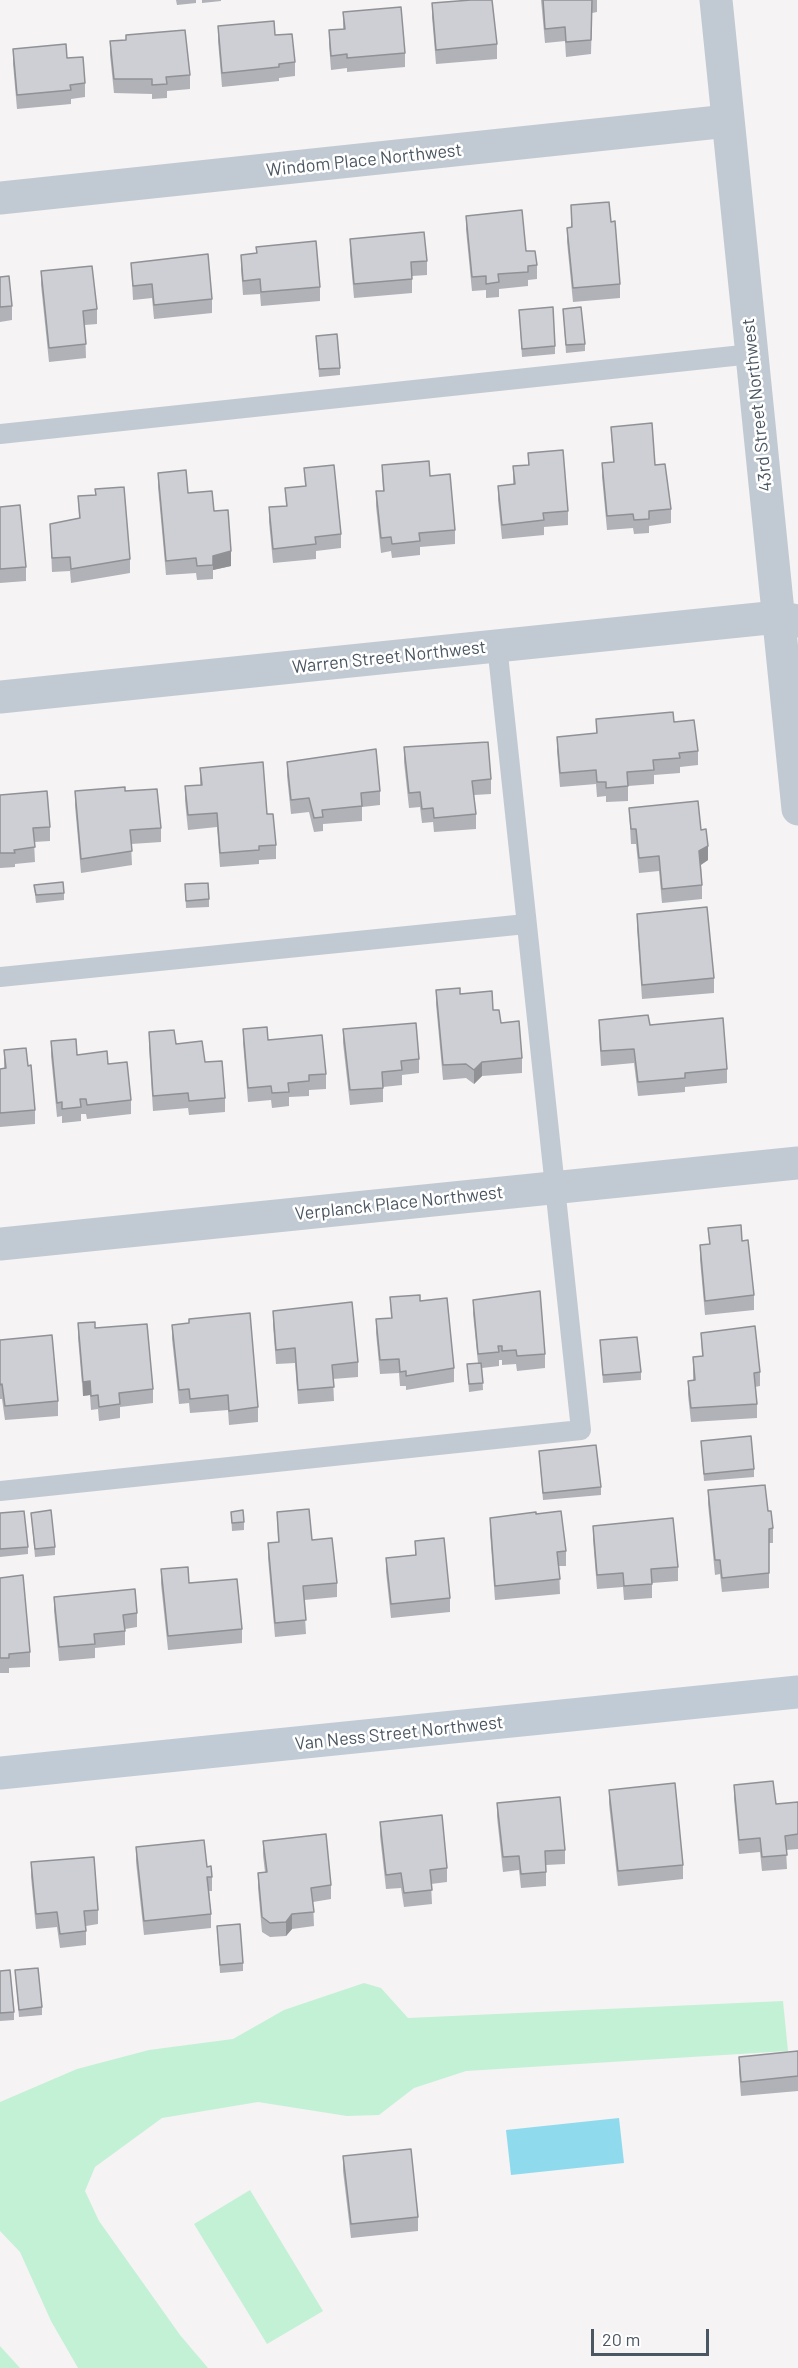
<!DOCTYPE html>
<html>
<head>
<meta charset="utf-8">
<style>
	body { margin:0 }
	#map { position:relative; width:798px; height:2368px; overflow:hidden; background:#f5f3f3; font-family:Barlow,sans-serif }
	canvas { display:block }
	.scale { position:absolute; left:591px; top:2329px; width:118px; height:27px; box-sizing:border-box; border:3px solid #4a5661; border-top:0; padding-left:8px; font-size:18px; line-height:21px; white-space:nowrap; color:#4a5661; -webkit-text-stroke:4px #fff; paint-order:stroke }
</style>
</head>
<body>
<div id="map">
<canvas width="798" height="2368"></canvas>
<div class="scale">20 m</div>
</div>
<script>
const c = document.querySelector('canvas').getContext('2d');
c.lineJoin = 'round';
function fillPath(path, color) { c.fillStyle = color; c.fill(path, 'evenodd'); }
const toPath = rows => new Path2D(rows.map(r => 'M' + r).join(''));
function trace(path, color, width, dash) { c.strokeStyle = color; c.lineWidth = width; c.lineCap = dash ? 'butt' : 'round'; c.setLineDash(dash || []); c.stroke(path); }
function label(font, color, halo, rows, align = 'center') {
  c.font = font + ' Barlow,sans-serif'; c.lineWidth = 5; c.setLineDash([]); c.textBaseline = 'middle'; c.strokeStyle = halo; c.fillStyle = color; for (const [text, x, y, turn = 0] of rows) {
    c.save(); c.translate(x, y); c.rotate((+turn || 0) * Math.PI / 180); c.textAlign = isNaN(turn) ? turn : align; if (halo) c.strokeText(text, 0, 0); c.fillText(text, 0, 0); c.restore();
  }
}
const green = toPath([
	[364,1983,381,1988,408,2018,783,2001,788,2051,466,2071,414,2088,379,2115,347,2116,258,2102,162,2118,95,2167,85,2191,99,2221,180,2335,208,2368,78,2368,51,2321,20,2252,0,2231,0,2102,77,2069,149,2050,233,2039,284,2010],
	[250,2190,323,2311,267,2344,194,2224],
	[0,2346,20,2368,0,2368]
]);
const water = toPath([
	[619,2118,624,2163,511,2175,506,2130]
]);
const lane = toPath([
	[0,434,752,354],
	[0,977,526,924],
	[0,1491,581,1430,497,645]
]);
const street = toPath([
	[716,0,798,809],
	[0,198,728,121],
	[0,697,778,617,798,621],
	[0,1244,798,1163]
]);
const secondary = toPath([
	[0,1773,798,1692]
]);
const wall = toPath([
	[176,0,196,0,196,3,177,5],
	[202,0,221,0,221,1,202,3],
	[541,0,597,0,597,12,592,13,591,54,566,57,565,41,545,43],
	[432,3,497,44,497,59,436,64,432,17],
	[343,12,405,53,405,67,347,72,347,68,331,70,329,44,329,30,343,29],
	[218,26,275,35,295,62,295,76,279,78,279,81,222,87,218,41],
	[126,35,190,75,190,89,167,91,167,98,152,99,152,94,114,93,110,55,110,41,126,40],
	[13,49,67,58,85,83,85,97,71,99,71,104,17,109,13,64],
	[571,205,611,222,620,284,620,298,573,302,567,242,567,228,571,227],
	[466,216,526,251,537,265,537,279,528,280,528,286,499,289,499,297,486,298,486,290,472,291,466,230],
	[350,239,427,261,427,275,412,276,412,293,354,298,350,253],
	[256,247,320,287,320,301,261,306,260,294,243,295,241,269,241,255,256,253],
	[131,263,212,299,212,313,154,319,152,298,133,300],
	[41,271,97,309,97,324,85,325,86,358,49,362,41,285],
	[0,277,12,306,12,320,0,322],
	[563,309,585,344,585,351,566,353],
	[519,310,555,346,555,354,522,357],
	[316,336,340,368,340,375,319,377],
	[611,427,655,465,671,509,671,523,649,526,649,533,634,534,633,528,607,530,602,477,602,463,613,462],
	[528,453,568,511,568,525,544,527,544,535,502,539,498,500,498,486,513,484,513,466,528,465],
	[382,465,430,476,455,530,455,544,420,547,420,555,392,558,391,551,381,553,376,506,376,491,383,491],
	[304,468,341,534,341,548,316,551,316,559,273,563,269,522,269,507,286,506,285,488,305,486],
	[158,473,214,511,231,566,213,570,213,579,197,580,196,573,166,575,158,487],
	[95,489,130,559,130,573,71,583,70,571,52,572,50,524,79,518,78,496,95,495],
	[0,507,26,567,26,581,0,583],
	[596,719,674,722,698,751,698,765,680,767,680,773,654,775,654,784,628,786,628,801,606,802,606,796,597,797,596,784,560,787,557,751,557,737,596,733],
	[404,747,491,779,491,794,474,795,476,814,476,829,434,832,433,822,422,823,420,807,409,808,404,762],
	[287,762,380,791,380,805,362,807,362,821,323,824,323,831,314,832,309,812,291,814,287,776],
	[200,768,267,814,276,845,276,859,259,860,259,864,220,867,217,827,188,830,185,801,185,786,200,785],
	[75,791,125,791,161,828,161,842,131,844,132,865,81,873,75,806],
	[0,795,50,827,50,841,34,842,35,862,15,864,15,867,0,868],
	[629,808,701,830,708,860,701,865,702,885,702,899,662,903,659,871,639,873,636,844,631,844],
	[185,884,209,899,209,907,186,908],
	[34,885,64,893,64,900,36,903],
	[637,914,714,978,714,993,642,999,637,928],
	[436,990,460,994,493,1010,522,1058,522,1073,482,1076,474,1084,466,1078,443,1080,436,1004],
	[599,1020,650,1025,727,1069,727,1083,685,1087,685,1092,638,1096,634,1063,601,1066,599,1034],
	[243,1029,268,1040,326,1074,326,1089,309,1090,309,1096,289,1097,289,1106,272,1108,271,1100,248,1102,243,1043],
	[343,1029,419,1059,419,1073,402,1075,402,1085,383,1087,383,1102,350,1105,343,1043],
	[149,1032,176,1044,205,1062,225,1098,225,1112,189,1115,188,1108,153,1111,149,1047],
	[51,1041,77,1055,108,1064,131,1100,131,1114,87,1119,86,1114,81,1114,81,1121,62,1123,62,1116,57,1117,51,1056],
	[4,1050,28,1066,35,1110,35,1124,0,1127,0,1069,4,1068],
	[708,1228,742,1241,754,1295,754,1310,705,1315,700,1260,700,1245,709,1244],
	[390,1297,420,1301,454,1368,454,1382,406,1390,406,1386,400,1386,399,1373,380,1374,376,1333,376,1319,391,1318],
	[473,1300,545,1354,545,1368,517,1371,516,1364,502,1365,502,1360,499,1360,499,1366,482,1368,483,1390,469,1392,467,1364,478,1363,473,1314],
	[273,1311,358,1362,358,1377,333,1379,334,1401,298,1404,295,1363,276,1364,273,1325],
	[78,1323,95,1328,153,1389,153,1403,120,1407,120,1418,99,1421,98,1409,91,1410,90,1395,83,1396,78,1338],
	[172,1325,258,1407,258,1422,229,1425,228,1410,190,1413,189,1403,179,1404,172,1339],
	[701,1333,760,1372,760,1386,755,1387,757,1404,757,1418,691,1422,688,1395,688,1381,693,1380,693,1357,702,1356],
	[0,1340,58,1401,58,1416,5,1420,2,1399,0,1399],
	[600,1340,641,1372,641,1380,603,1383],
	[701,1441,754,1469,754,1477,704,1481],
	[539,1451,601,1487,601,1495,543,1500],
	[708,1490,768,1511,773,1528,773,1543,769,1543,769,1588,722,1592,720,1574,715,1575,708,1504],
	[231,1512,244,1522,244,1530,232,1531],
	[277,1512,312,1540,337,1583,337,1597,304,1600,306,1634,275,1637,268,1558,268,1543,278,1542],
	[0,1513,28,1547,28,1554,0,1557],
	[31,1513,55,1547,55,1555,35,1557],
	[536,1514,566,1551,566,1566,559,1566,560,1594,495,1600,490,1532,490,1518],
	[593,1526,678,1567,678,1581,652,1583,652,1598,624,1600,623,1587,597,1589,593,1540],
	[415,1541,450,1598,450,1612,391,1618,386,1572,386,1558,415,1555],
	[161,1569,189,1583,242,1629,242,1643,168,1650,161,1584],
	[0,1578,30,1652,30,1667,9,1668,9,1673,0,1673],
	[54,1597,137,1613,137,1627,125,1629,125,1645,95,1648,95,1658,59,1661,54,1611],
	[734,1785,776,1804,798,1802,798,1849,786,1850,787,1869,762,1871,760,1852,739,1854,734,1799],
	[609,1790,683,1865,683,1879,618,1886,609,1804],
	[497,1803,565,1850,565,1864,546,1865,546,1886,521,1888,519,1870,503,1872,497,1817],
	[380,1822,447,1868,447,1882,431,1884,432,1904,404,1907,401,1888,386,1889,380,1836],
	[263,1841,331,1885,331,1899,313,1902,314,1926,292,1929,286,1936,270,1937,262,1932,258,1888,258,1873,265,1872,263,1855],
	[136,1847,207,1867,212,1877,212,1891,209,1891,211,1914,211,1928,144,1935,136,1862],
	[31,1862,98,1910,98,1924,86,1926,86,1945,60,1948,57,1927,36,1929,31,1877],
	[217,1926,243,1963,243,1971,220,1973],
	[15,1970,42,2007,42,2015,19,2017],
	[0,1971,14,2012,14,2020,0,2021],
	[798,2051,798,2091,741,2096,739,2071,739,2057],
	[343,2156,418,2217,418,2231,351,2238,343,2171]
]);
const shadedWall = toPath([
	[231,551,231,566,213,570,213,556],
	[708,846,708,860,699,866,699,851],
	[482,1062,482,1076,474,1084,474,1070],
	[90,1381,90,1395,83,1396,83,1382],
	[292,1914,292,1929,286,1936,286,1922]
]);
const building = toPath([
	[471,0,492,0,497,44,436,50,432,3,471,0],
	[543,0,592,0,591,40,566,42,565,27,545,29,543,0],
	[401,7,405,53,347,58,347,54,331,56,329,30,345,29,343,12,401,7],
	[274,21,275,35,292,34,295,62,279,64,279,67,222,73,218,26,274,21],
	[185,30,190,75,166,77,167,84,152,85,152,79,114,79,110,41,126,40,126,35,185,30],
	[66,44,67,58,83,57,85,83,70,85,71,90,17,95,13,49,66,44],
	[609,202,611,222,615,221,620,284,573,288,567,228,572,227,571,205,609,202],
	[522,210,526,251,535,251,537,265,528,266,528,272,498,274,499,282,486,284,486,276,472,277,466,216,522,210],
	[424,232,427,261,411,262,412,279,354,284,350,239,424,232],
	[316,241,320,287,261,292,260,279,243,281,241,255,257,253,256,247,316,241],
	[208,254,212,299,154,305,152,284,133,286,131,263,208,254],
	[92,266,97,309,83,311,86,344,49,348,41,271,92,266],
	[9,276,12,306,0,307,0,277,9,276],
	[553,307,555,346,522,349,519,310,553,307],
	[581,307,585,344,566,345,563,309,581,307],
	[337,334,340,368,319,369,316,336,337,334],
	[652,423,655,465,665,464,671,509,649,511,649,519,634,520,633,514,607,516,602,463,614,462,611,427,652,423],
	[563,450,568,511,543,513,544,520,502,525,498,486,515,484,513,466,529,465,528,453,563,450],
	[429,461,430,476,450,474,455,530,419,533,420,541,392,544,391,537,381,538,376,491,384,491,382,465,429,461],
	[334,465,341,534,315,537,316,544,273,549,269,507,287,506,285,488,306,486,304,468,334,465],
	[186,470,188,493,212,491,214,511,228,510,231,551,213,556,213,565,197,566,196,558,166,561,158,473,186,470],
	[124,487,130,559,71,569,70,557,52,558,50,524,80,518,78,496,96,495,95,489,124,487],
	[20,505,26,567,0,569,0,507,20,505],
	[673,712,674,722,694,720,698,751,679,753,680,758,653,760,654,770,627,772,628,786,606,788,606,782,597,782,596,770,560,773,557,737,597,733,596,719,673,712],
	[488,742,491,779,472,781,476,814,434,818,433,808,422,809,420,792,409,793,404,747,488,742],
	[376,749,380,791,361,793,362,806,322,810,323,817,314,818,309,798,291,800,287,762,376,749],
	[263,762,267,814,273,814,276,845,259,846,259,850,220,853,217,813,188,815,185,786,202,785,200,768,263,762],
	[125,787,125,791,157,789,161,828,130,830,132,851,81,859,75,791,125,787],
	[47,791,50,827,33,828,35,847,14,850,15,853,0,853,0,795,47,791],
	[698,801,701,830,706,829,708,846,699,851,702,885,662,889,659,856,639,858,636,829,631,829,629,808,698,801],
	[63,882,64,893,36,895,34,885,63,882],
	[208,883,209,899,186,901,185,884,208,883],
	[707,907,714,978,642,985,637,914,707,907],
	[460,988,460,994,492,991,493,1010,499,1010,501,1023,519,1021,522,1058,482,1062,474,1070,466,1064,443,1065,436,990,460,988],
	[648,1015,650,1025,723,1018,727,1069,685,1073,685,1078,638,1082,634,1049,601,1051,599,1020,648,1015],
	[416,1023,419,1059,401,1061,402,1070,382,1072,383,1088,350,1090,343,1029,416,1023],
	[267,1027,268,1040,322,1035,326,1074,309,1075,309,1081,288,1083,289,1092,272,1093,271,1086,248,1088,243,1029,267,1027],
	[174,1030,176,1044,202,1041,205,1062,222,1061,225,1098,189,1101,188,1093,153,1096,149,1032,174,1030],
	[76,1039,77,1055,107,1051,108,1064,127,1062,131,1100,87,1105,86,1099,80,1099,81,1107,62,1109,62,1102,57,1103,51,1041,76,1039],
	[26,1048,28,1066,31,1065,35,1110,0,1113,0,1069,6,1068,4,1050,26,1048],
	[741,1225,742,1241,748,1240,754,1295,705,1301,700,1245,710,1244,708,1228,741,1225],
	[540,1291,545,1354,517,1356,516,1350,502,1351,502,1346,498,1346,499,1352,478,1354,473,1300,540,1291],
	[420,1295,420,1301,447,1298,454,1368,406,1376,406,1371,400,1372,399,1359,380,1360,376,1319,392,1318,390,1297,420,1295],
	[352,1302,358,1362,332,1365,334,1387,298,1390,295,1348,276,1350,273,1311,352,1302],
	[250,1313,258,1407,229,1411,228,1395,190,1399,189,1389,179,1390,172,1325,189,1323,189,1319,250,1313],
	[95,1322,95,1328,147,1324,153,1389,119,1393,120,1404,99,1407,98,1395,91,1396,90,1381,83,1382,78,1323,95,1322],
	[755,1326,760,1372,754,1373,757,1404,691,1408,688,1381,695,1380,693,1357,703,1356,701,1333,755,1326],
	[52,1335,58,1401,5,1406,2,1384,0,1385,0,1340,52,1335],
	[637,1337,641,1372,603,1375,600,1340,637,1337],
	[481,1363,483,1383,469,1384,467,1364,481,1363],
	[751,1436,754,1469,704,1474,701,1441,751,1436],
	[596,1445,601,1487,543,1493,539,1451,596,1445],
	[765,1485,768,1511,771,1511,773,1528,769,1529,769,1573,722,1578,720,1560,715,1560,708,1490,765,1485],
	[309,1509,312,1540,332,1538,337,1583,303,1586,306,1620,275,1623,268,1543,279,1542,277,1512,309,1509],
	[51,1510,55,1547,35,1549,31,1513,51,1510],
	[243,1510,244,1522,232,1523,231,1512,243,1510],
	[24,1511,28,1547,0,1549,0,1513,24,1511],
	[561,1511,566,1551,557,1552,560,1579,495,1586,490,1518,536,1512,536,1514,561,1511],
	[673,1518,678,1567,651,1569,652,1584,624,1586,623,1573,597,1575,593,1526,673,1518],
	[444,1538,450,1598,391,1604,386,1558,416,1555,415,1541,444,1538],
	[188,1567,189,1583,237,1579,242,1629,168,1636,161,1569,188,1567],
	[23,1575,30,1652,9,1654,9,1658,0,1658,0,1578,23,1575],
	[135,1589,137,1613,123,1615,125,1631,94,1634,95,1644,59,1647,54,1597,135,1589],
	[773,1781,776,1804,798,1802,798,1834,785,1836,787,1855,762,1857,760,1838,739,1840,734,1785,773,1781],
	[675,1783,683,1865,618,1871,609,1790,675,1783],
	[560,1797,565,1850,545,1851,546,1872,521,1874,519,1856,503,1857,497,1803,560,1797],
	[442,1815,447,1868,430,1870,432,1890,404,1893,401,1873,386,1875,380,1822,442,1815],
	[326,1834,331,1885,311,1888,314,1912,292,1914,286,1922,270,1923,262,1917,258,1873,267,1872,263,1841,326,1834],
	[204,1840,207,1867,211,1866,212,1877,207,1877,211,1914,144,1921,136,1847,204,1840],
	[94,1857,98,1910,84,1911,86,1931,60,1934,57,1912,36,1914,31,1862,94,1857],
	[240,1924,243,1963,220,1965,217,1926,240,1924],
	[38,1968,42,2007,19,2010,15,1970,38,1968],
	[10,1970,14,2012,0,2013,0,1971,10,1970],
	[798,2051,798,2076,741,2082,739,2057,798,2051],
	[411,2149,418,2217,351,2224,343,2156,411,2149]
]);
const streetNames = [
	["Windom Place Northwest",364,160,-6],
	["43rd Street Northwest",757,405,-96],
	["Warren Street Northwest",389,657,-6],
	["Verplanck Place Northwest",399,1203,-6],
	["Van Ness Street Northwest",399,1733,-6]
];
fillPath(green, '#c3f1d5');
fillPath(water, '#90daee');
trace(lane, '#c1cad2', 20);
trace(street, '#c1cad2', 33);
trace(secondary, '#c1cbd6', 33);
fillPath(wall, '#b0b2b7');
fillPath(shadedWall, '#909195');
fillPath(building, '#cdcfd5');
trace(building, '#909195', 1.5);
label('18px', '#4a5661', '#fff', streetNames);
</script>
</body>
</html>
